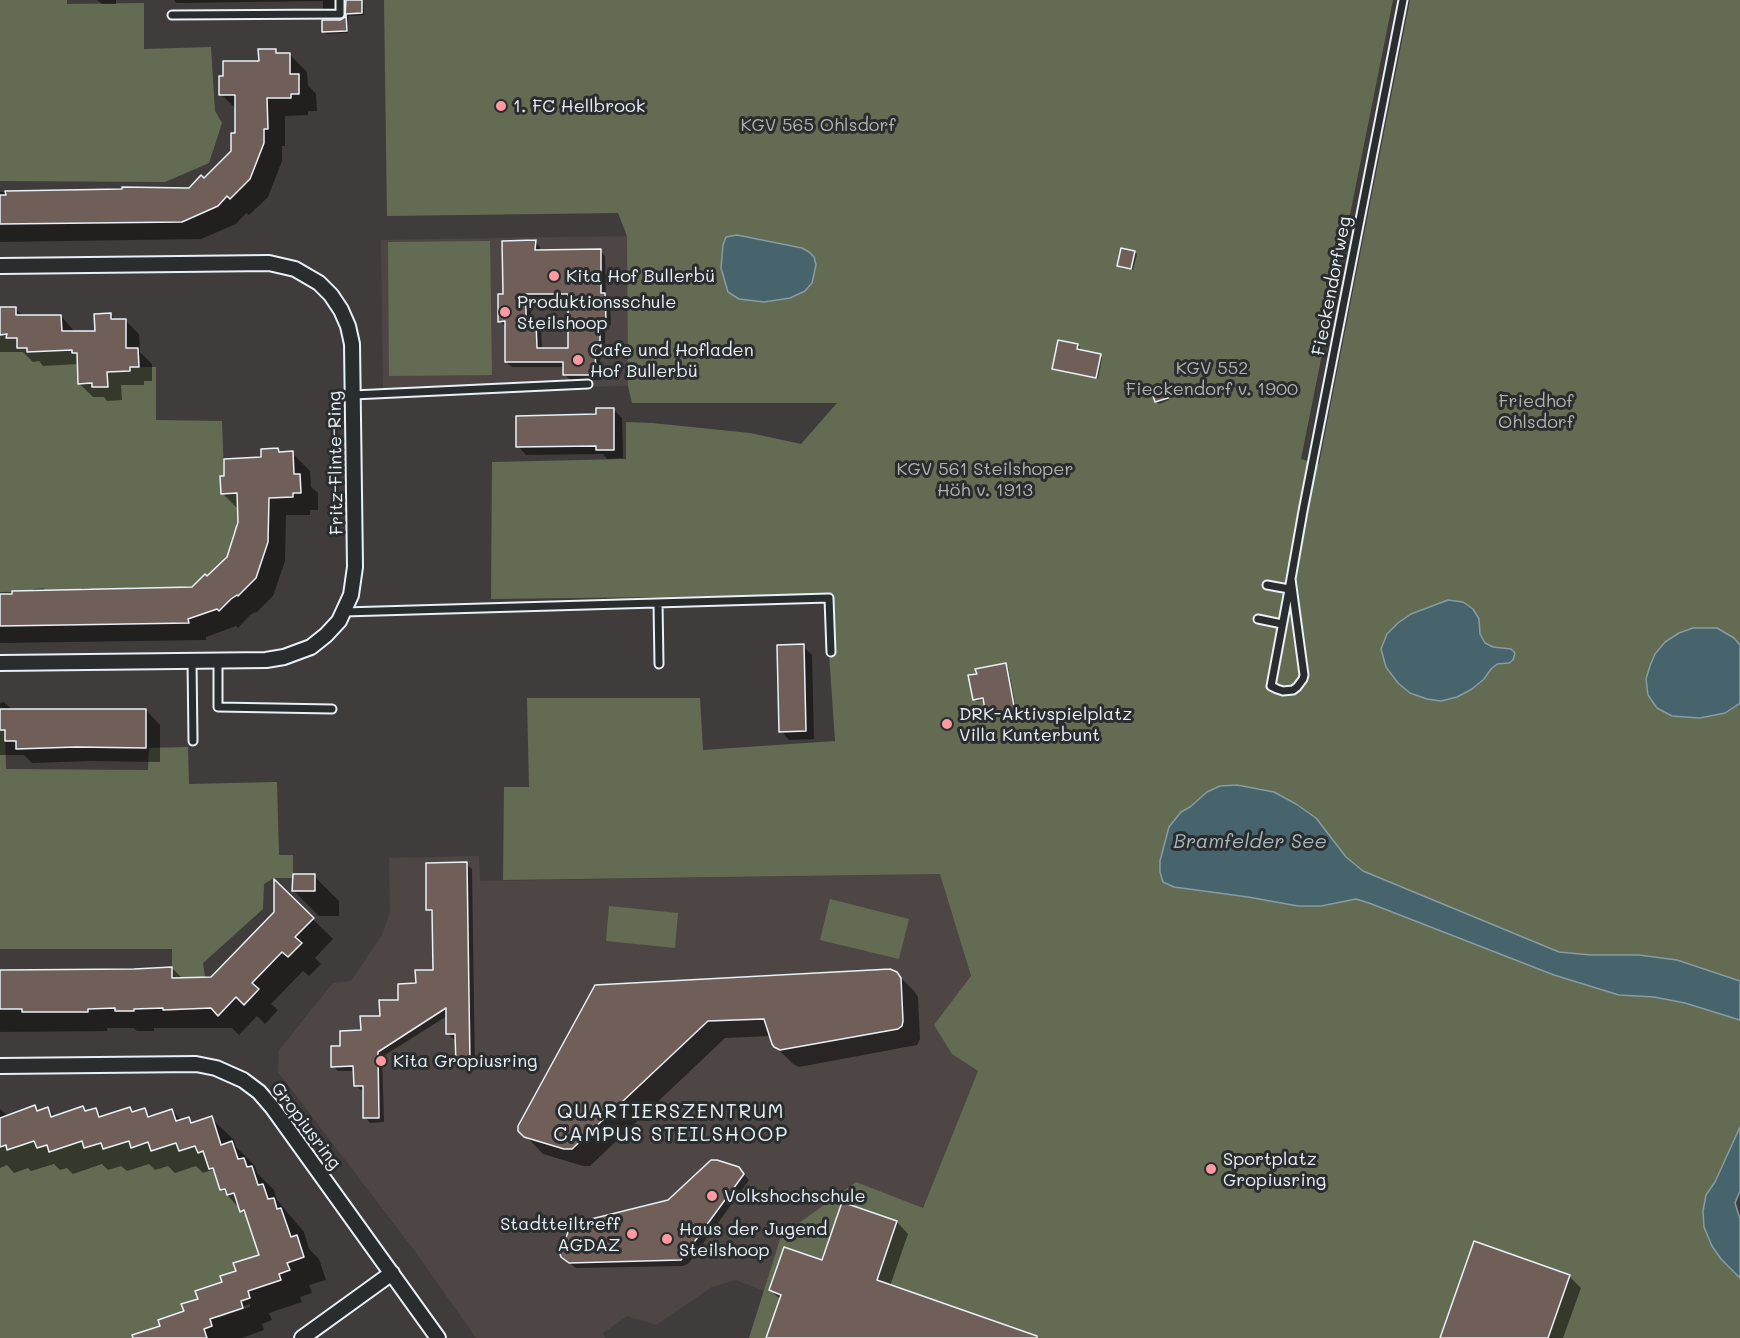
<!DOCTYPE html>
<html>
<head>
<meta charset="utf-8">
<style>
	body { margin:0 }
	canvas { display:block; background:#3f3c3b }
</style>
</head>
<body>
<canvas width="1740" height="1338"></canvas>
<script>
const c = document.querySelector('canvas').getContext('2d');
c.lineJoin = 'round';
function fillPath(path, color) { c.fillStyle = color; c.fill(path, 'evenodd'); }
const toPath = rows => new Path2D(rows.map(r => 'M' + r).join(''));
function trace(path, color, width, dash) { c.strokeStyle = color; c.lineWidth = width; c.lineCap = dash ? 'butt' : 'round'; c.setLineDash(dash || []); c.stroke(path); }
function label(font, color, halo, rows, align = 'center') {
  c.font = font + ' Mali,sans-serif'; c.lineWidth = 6; c.setLineDash([]); c.textBaseline = 'middle'; c.strokeStyle = halo; c.fillStyle = color; for (const [text, x, y, turn = 0] of rows) {
    c.save(); c.translate(x, y); c.rotate((+turn || 0) * Math.PI / 180); c.textAlign = isNaN(turn) ? turn : align; if (halo) c.strokeText(text, 0, 0); c.fillText(text, 0, 0); c.restore();
  }
}
const built = toPath([
	[627,236,628,386,383,390,381,240],
	[479,856,480,881,941,874,971,977,952,1054,978,1071,923,1208,781,1236,764,1291,736,1280,712,1287,656,1325,627,1316,603,1333,605,1338,476,1338,417,1254,278,1072,279,1050,333,983,351,981,382,935,390,912,389,858]
]);
const green = toPath([
	[0,0,67,0,67,4,144,3,144,49,211,47,215,111,222,123,209,163,165,182,0,181],
	[384,0,1393,0,1301,459,1319,464,1410,0,1740,0,1740,645,1734,638,1717,628,1693,628,1679,633,1646,679,1648,695,1657,708,1672,716,1700,718,1725,713,1740,703,1740,981,1677,960,1639,955,1591,955,1559,952,1363,871,1346,857,1316,818,1296,804,1274,792,1257,788,1207,792,1190,807,1181,812,1169,828,1160,862,1160,872,1174,887,1321,906,1356,899,1369,903,1554,975,1619,994,1654,997,1685,1003,1740,1020,1740,1127,1715,1182,1706,1195,1721,1259,1740,1278,1740,1338,749,1338,781,1236,856,1182,923,1208,978,1071,952,1054,934,1025,971,976,940,874,503,880,504,787,529,787,527,698,700,698,703,750,835,741,825,595,491,599,492,462,626,459,626,422,652,423,750,433,801,444,837,403,632,403,628,386,627,236,618,213,387,216],
	[737,235,802,248,809,252,814,257,816,265,815,273,726,238],
	[1448,600,1479,619,1480,634,1485,643,1493,647,1503,648,1509,663,1497,664,1491,669,1484,679,1410,693,1398,683,1386,667,1387,634,1398,623,1411,614],
	[490,241,492,375,389,376,388,242],
	[7,334,7,338,17,338,17,348,27,348,27,353,38,352,38,347,53,351,62,351,62,348,72,348,73,353,87,353,87,372,78,372,78,383,92,383,92,387,108,387,107,372,130,371,130,367,156,367,156,420,222,421,224,476,220,476,221,493,237,493,237,512,242,522,236,523,236,532,234,532,231,542,236,544,232,559,227,557,200,586,184,592,182,587,172,587,163,591,163,587,155,587,155,591,140,591,139,587,129,588,128,591,91,594,91,588,81,588,81,592,70,590,44,593,44,588,33,589,32,593,24,591,12,591,12,593,0,594,0,335],
	[0,730,5,730,6,769,148,770,149,748,188,747,189,784,277,782,279,855,293,855,293,878,274,878,264,884,263,909,203,963,205,977,172,978,172,949,0,949],
	[830,899,909,919,899,959,820,940],
	[609,906,678,913,675,948,606,941],
	[34,1141,37,1148,47,1145,50,1152,82,1141,84,1148,101,1143,103,1149,129,1141,131,1148,148,1142,176,1143,195,1146,198,1153,203,1151,227,1195,233,1193,240,1211,244,1210,249,1227,266,1222,257,1248,259,1255,234,1263,236,1271,220,1276,222,1282,195,1291,198,1299,182,1304,184,1311,158,1320,160,1326,147,1338,0,1338,0,1147,6,1145,7,1149]
]);
const water = toPath([
	[737,235,802,248,809,252,814,257,816,265,812,283,805,291,790,298,764,302,739,299,728,292,721,268,723,245,726,237,737,235],
	[1448,600,1463,602,1473,609,1479,619,1480,634,1485,643,1493,647,1511,649,1515,653,1513,660,1509,663,1497,664,1491,669,1484,679,1472,689,1457,697,1441,701,1427,699,1410,693,1398,683,1386,667,1381,649,1387,634,1398,623,1411,614,1448,600],
	[1693,628,1717,628,1734,638,1740,645,1740,703,1725,713,1700,718,1672,716,1657,708,1648,695,1646,679,1650,666,1655,654,1665,642,1679,633,1693,628],
	[1237,785,1274,792,1296,804,1316,818,1346,857,1363,871,1559,952,1591,955,1639,955,1677,960,1740,981,1740,1020,1685,1003,1654,997,1619,995,1554,975,1369,903,1356,899,1321,906,1298,906,1248,897,1174,887,1163,882,1160,872,1160,861,1169,827,1181,812,1190,807,1207,792,1220,786,1237,785],
	[1740,1127,1740,1191,1735,1203,1740,1219,1740,1278,1721,1259,1712,1246,1704,1227,1703,1211,1706,1195,1715,1182,1740,1127]
]);
const shadow = toPath([
	[97,0,116,0,116,4,102,4],
	[174,0,338,0,336,10,325,10,323,8,323,1,176,3],
	[347,0,363,0,364,15,348,16,348,33,326,34,324,31,346,18],
	[276,51,279,55,289,54,307,72,308,85,316,94,317,111,308,111,308,115,285,116,285,146,282,146,282,161,268,197,249,215,246,213,236,224,201,239,0,242,0,192,189,189,204,180,232,151,237,134,237,110,221,94],
	[535,242,540,247,540,251,600,251,605,256,606,295,610,299,611,325,605,325,605,352,600,352,601,380,570,380,565,375,565,367,512,367,506,362,506,327,500,321,504,295],
	[569,298,570,349,542,349,541,328,536,322,531,322,531,299],
	[1134,252,1137,254,1133,270,1121,268,1119,265],
	[0,308,15,308,24,317,61,316,75,332,96,332,111,315,116,320,125,320,139,334,140,352,152,364,152,381,144,381,144,385,121,385,122,400,107,401,104,397,93,397,79,383,79,364,43,366,39,361,33,362,23,352,0,352],
	[1077,345,1080,347,1079,351,1100,355,1102,358,1098,379,1056,370,1054,368],
	[1163,387,1169,400,1159,404,1156,401],
	[613,409,622,418,623,458,607,459,603,454,526,455,518,446],
	[278,449,282,453,292,453,310,471,311,487,318,493,318,510,310,510,310,515,286,515,285,561,273,596,256,613,255,612,249,616,238,628,236,626,206,637,206,640,0,643,0,592,193,589,207,579,229,557,239,522,239,510,222,493,263,459],
	[803,646,812,655,814,739,789,740,781,731],
	[1006,664,1008,667,1017,713,990,718,988,716,985,700,977,701,974,699],
	[4,702,12,710,146,710,160,725,160,762,91,761,32,763,24,755,0,755,0,703],
	[466,864,472,869,475,1069,463,1069,458,1064,457,1039,453,1039,448,1033,447,1016,382,1057,384,1122,370,1123,365,1117,364,1090,361,1090,355,1085,355,1071,338,1071,333,1066,342,1047,381,1017,435,971,434,915,428,909],
	[314,876,339,901,339,916,319,916,294,891],
	[275,882,333,939,315,958,321,964,309,976,303,971,271,1004,278,1010,265,1024,257,1016,239,1035,232,1028,154,1028,154,1031,137,1031,134,1028,107,1028,107,1031,0,1032,0,972,172,968,183,979,212,978,275,913],
	[896,973,914,991,918,997,920,1039,917,1045,799,1067,793,1064,775,1046,771,1036,725,1038,590,1166,583,1166,543,1154,520,1130,596,987],
	[35,1107,40,1112,48,1109,56,1117,83,1108,87,1112,96,1110,103,1117,130,1108,135,1113,144,1110,152,1117,172,1110,182,1121,189,1118,194,1124,211,1118,234,1140,236,1147,255,1166,257,1173,274,1190,277,1200,304,1232,309,1249,319,1259,326,1280,309,1285,312,1293,300,1297,302,1302,269,1313,272,1320,262,1324,264,1330,242,1338,148,1338,186,1312,199,1300,261,1256,248,1218,222,1189,217,1174,212,1170,203,1173,196,1166,175,1173,168,1166,155,1170,149,1164,127,1171,121,1166,108,1170,102,1164,73,1174,67,1168,60,1170,54,1164,31,1171,28,1168,14,1173,7,1165,0,1168,0,1109,8,1116],
	[250,1304,250,1307,218,1318,218,1315],
	[738,1168,749,1180,689,1263,683,1266,576,1268,564,1259,669,1202],
	[843,1203,897,1222,908,1234,890,1286,1027,1338,768,1338,781,1300,770,1290,823,1262],
	[1569,1276,1581,1288,1563,1338,1441,1338]
]);
const building = toPath([
	[346,0,362,0,362,13,346,14,347,31,322,32,322,20,340,20,345,17,346,0],
	[258,49,276,49,276,53,290,53,290,74,299,74,299,94,291,94,291,98,267,98,268,129,264,129,264,143,250,179,230,199,227,196,218,206,182,222,0,224,0,195,6,195,5,191,122,189,122,187,189,188,201,175,204,178,231,151,231,133,235,133,235,95,219,95,219,76,223,76,223,61,259,61,258,49],
	[536,240,535,250,601,249,601,293,605,293,606,320,600,320,600,348,595,348,596,375,563,375,563,362,505,362,505,321,498,322,498,294,503,294,502,241,536,240],
	[526,294,568,294,568,348,537,348,536,321,526,321,526,294],
	[1121,248,1135,251,1131,269,1117,266,1121,248],
	[0,307,16,307,16,315,61,315,62,331,95,331,94,314,111,313,111,319,126,319,126,348,138,348,139,367,130,367,130,371,107,372,108,387,92,387,92,383,78,384,77,353,72,353,72,350,27,352,27,348,17,348,17,338,6,338,7,334,0,335,0,307],
	[1058,340,1078,344,1077,349,1101,354,1096,378,1052,369,1058,340],
	[1163,385,1168,398,1155,402,1151,389,1163,385],
	[596,408,614,408,614,450,596,450,596,446,516,447,516,416,596,414,596,408],
	[278,448,279,452,293,451,294,474,300,474,301,493,293,493,293,497,269,498,268,542,256,578,238,596,237,595,231,599,219,611,217,609,188,619,189,623,0,626,0,594,12,594,12,591,192,587,205,574,207,576,227,557,238,522,237,493,221,494,220,476,224,476,224,459,261,457,261,449,278,448],
	[804,644,806,731,779,732,777,645,804,644],
	[1006,663,1015,711,986,716,983,698,973,700,968,675,977,674,975,669,1006,663],
	[0,709,146,709,146,748,76,747,16,749,16,741,5,741,5,730,0,730,0,709],
	[467,862,470,1064,456,1064,455,1034,446,1034,446,1008,378,1052,379,1118,363,1118,363,1086,354,1086,353,1066,331,1067,331,1046,340,1046,340,1031,361,1030,360,1016,380,1016,379,1000,398,1000,398,984,416,983,415,970,433,970,432,910,426,910,426,863,467,862],
	[293,874,315,874,315,891,292,891,293,874],
	[274,879,314,918,295,937,302,943,288,957,282,952,252,983,259,989,244,1005,236,997,218,1016,211,1008,163,1010,163,1008,134,1009,134,1011,115,1011,115,1008,88,1009,88,1012,22,1012,22,1009,0,1009,0,970,134,969,172,967,172,978,211,977,274,912,274,879],
	[890,969,897,972,901,978,903,1021,902,1026,898,1029,780,1050,774,1047,772,1044,764,1019,708,1021,572,1149,564,1149,524,1137,518,1131,518,1126,595,985,890,969],
	[35,1105,37,1111,48,1107,51,1117,83,1106,85,1111,96,1108,99,1117,130,1107,132,1112,145,1108,148,1117,172,1109,176,1121,189,1117,191,1123,212,1116,221,1145,232,1141,238,1159,244,1158,247,1167,252,1166,258,1185,263,1184,268,1199,274,1198,277,1209,281,1208,291,1237,297,1235,304,1257,287,1263,290,1270,279,1274,281,1280,248,1291,250,1298,241,1301,243,1308,210,1319,212,1326,204,1329,207,1338,133,1338,132,1335,160,1326,158,1320,184,1311,181,1304,198,1299,195,1291,222,1282,220,1276,236,1271,233,1263,259,1255,244,1210,240,1212,234,1193,227,1195,225,1189,220,1190,213,1168,209,1169,203,1151,198,1153,195,1146,179,1151,176,1143,151,1151,148,1142,131,1148,129,1141,103,1149,101,1143,84,1148,82,1141,49,1152,47,1145,37,1148,34,1141,7,1150,6,1145,0,1147,0,1118,35,1105],
	[711,1160,717,1160,739,1167,744,1174,681,1260,569,1263,561,1257,560,1254,571,1224,668,1200,711,1160],
	[842,1202,897,1221,877,1280,1037,1336,1037,1338,766,1338,781,1295,769,1290,784,1247,822,1260,842,1202],
	[1474,1241,1570,1275,1548,1338,1440,1338,1474,1241]
]);
const lane = toPath([
	[172,15,340,14,340,0],
	[353,395,588,384],
	[1291,579,1304,675,1303,679,1297,687,1293,690,1283,691,1277,689,1271,686,1291,579,1303,511,1403,0],
	[1267,585,1289,589],
	[658,603,659,664],
	[344,612,829,598,831,652],
	[1258,619,1282,624],
	[192,660,193,741],
	[218,660,218,707,332,709]
]);
const street = toPath([
	[0,266,269,263,295,269,319,283,331,295,341,310,348,326,352,344,355,567,351,595,339,621,326,635,311,647,284,657,266,660,0,663],
	[0,1066,196,1064,216,1068,243,1080,259,1092,272,1107,438,1338],
	[302,1338,392,1273]
]);
const markers = [
	[501,106,6,"#ff9aa2"],
	[554,276,6,"#ff9aa2"],
	[505,312,6,"#ff9aa2"],
	[578,360,6,"#ff9aa2"],
	[947,724,6,"#ff9aa2"],
	[381,1061,6,"#ff9aa2"],
	[1211,1169,6,"#ff9aa2"],
	[712,1196,6,"#ff9aa2"],
	[632,1234,6,"#ff9aa2"],
	[667,1239,6,"#ff9aa2"]
];
const poiNames = [
	["1. FC Hellbrook",513,106],
	["Kita Hof Bullerbü",566,276],
	["Produktionsschule",517,302],
	["Steilshoop",517,323],
	["Cafe und Hofladen",590,350],
	["Hof Bullerbü",590,371],
	["DRK-Aktivspielplatz",959,714],
	["Villa Kunterbunt",959,735],
	["Kita Gropiusring",393,1061],
	["Sportplatz",1223,1159],
	["Gropiusring",1223,1180],
	["Volkshochschule",724,1196],
	["Stadtteiltreff",620,1224,"right"],
	["AGDAZ",620,1245,"right"],
	["Haus der Jugend",679,1229],
	["Steilshoop",679,1250]
];
const parkNames = [
	["KGV 565 Ohlsdorf",818,125],
	["KGV 552",1212,368],
	["Fieckendorf v. 1900",1212,389],
	["Friedhof",1536,401],
	["Ohlsdorf",1536,422],
	["KGV 561 Steilshoper",985,469],
	["Höh v. 1913",985,490]
];
const streetNames = [
	["Fieckendorfweg",1332,286,-79],
	["Fritz-Flinte-Ring",336,463,-91],
	["Gropiusring",306,1126,53]
];
const waterNames = [
	["Bramfelder See",1250,842]
];
const neighbourhoodNames = [
	["QUARTIERSZENTRUM",671,1112],
	["CAMPUS STEILSHOOP",671,1135]
];
fillPath(built, '#4e4644');
fillPath(green, '#636c53');
fillPath(water, '#47636b');
trace(water, '#879ca3', 1.5);
fillPath(shadow, '#0007');
fillPath(building, '#705f58');
trace(building, '#e8f1f8', 1.5);
trace(lane, '#e8f1f8', 11);
trace(street, '#e8f1f8', 18);
trace(lane, '#2a2d2e', 7);
trace(street, '#2a2d2e', 14);
for (const [x, y, r, color] of markers) { const dot = new Path2D(); dot.arc(x, y, r, 0, 2 * Math.PI); c.fillStyle = color; c.fill(dot); trace(dot, '#2a2d2e', 2); }
label('18px', '#e8f1f8', '#2a2d2e', poiNames, 'left');
label('18px', '#acb5ae', '#2a2d2e', parkNames);
label('18px', '#e8f1f8', '#2a2d2e', streetNames);
label('italic 20px', '#a8b8c0', '#2a2d2e', waterNames);
c.letterSpacing = '1.5px';
label('20px', '#e8f1f8', '#2a2d2e', neighbourhoodNames);
c.letterSpacing = '0px';
</script>
</body>
</html>
